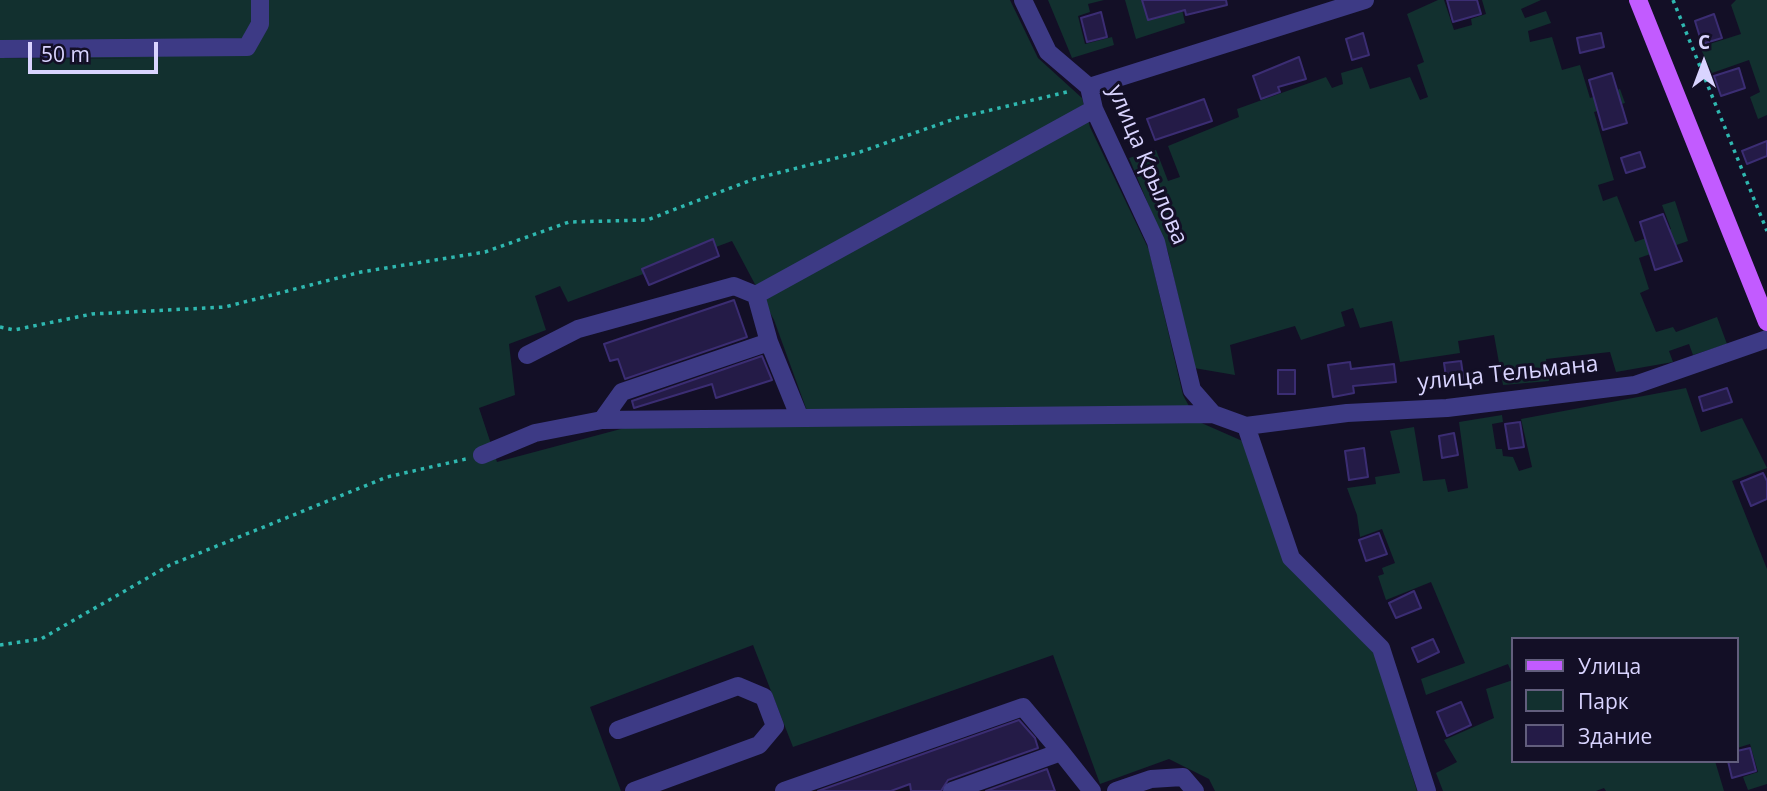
<!DOCTYPE html>
<html>
<head>
<meta charset="utf-8">
<style>
	body { margin:0 }
	#map { position:relative; width:1767px; height:791px; overflow:hidden; background:#130f26; font-family:"Open Sans",sans-serif }
	canvas { display:block }
	.legend { position:absolute; left:1511px; top:637px; width:228px; height:126px; box-sizing:border-box; background:#130f26; border:2px solid #625e7d; margin:0; padding:9px 12px; list-style:none; font-size:21px; color:#d9d4ff }
	.legend li { display:flex; align-items:center; gap:14px; height:35px }
	.legend b { width:35px; border:2px solid #625e7d }
	.north { position:absolute; left:1669px; top:28px; width:70px; height:70px; -webkit-text-stroke:5px #130f26; paint-order:stroke; rotate:0deg; font-size:19px; font-weight:700; line-height:28px; text-align:center; color:#d9d4ff }
	.north::after { content:''; display:block; margin:auto; width:24px; height:32px; background:#d9d4ff; clip-path:polygon(50% 0,100% 100%,50% 72%,0 100%) }
	.scale { position:absolute; left:28px; top:42px; width:130px; height:32px; box-sizing:border-box; border:4px solid #d9d4ff; border-top:0; padding-left:9px; font-size:21px; line-height:24px; white-space:nowrap; color:#d9d4ff; -webkit-text-stroke:5px #130f26; paint-order:stroke }
</style>
</head>
<body>
<div id="map">
<canvas width="1767" height="791"></canvas>
<ul class="legend">
<li><b style="height:9px;background:#c25bff"></b>Улица</li>
<li><b style="height:19px;background:#12302f"></b>Парк</li>
<li><b style="height:19px;background:#241b47"></b>Здание</li>
</ul>
<div class="north">С</div>
<div class="scale">50 m</div>
</div>
<script>
const c = document.querySelector('canvas').getContext('2d');
c.lineJoin = 'round';
function fillPath(path, color) { c.fillStyle = color; c.fill(path, 'evenodd'); }
const toPath = rows => new Path2D(rows.map(r => 'M' + r).join(''));
function trace(path, color, width, dash) { c.strokeStyle = color; c.lineWidth = width; c.lineCap = dash ? 'butt' : 'round'; c.setLineDash(dash || []); c.stroke(path); }
function label(font, color, halo, rows, align = 'center') {
  c.font = font + ' "Open Sans",sans-serif'; c.lineWidth = 6; c.setLineDash([]); c.textBaseline = 'middle'; c.strokeStyle = halo; c.fillStyle = color; for (const [text, x, y, turn = 0] of rows) {
    c.save(); c.translate(x, y); c.rotate((+turn || 0) * Math.PI / 180); c.textAlign = isNaN(turn) ? turn : align; if (halo) c.strokeText(text, 0, 0); c.fillText(text, 0, 0); c.restore();
  }
}
const green = toPath([
	[0,0,1010,0,1038,58,1082,98,1090,127,1149,250,1183,395,1197,421,1247,443,1287,563,1375,654,1417,791,1215,791,1209,779,1169,759,1100,784,1053,655,793,747,753,645,590,707,621,791,0,791,0,58,154,59,0,57],
	[732,241,774,320,811,422,632,426,497,462,479,408,515,395,509,344,546,330,535,296,560,286,568,302],
	[1048,0,1104,0,1088,4,1090,12,1078,16,1085,44,1112,37,1114,45,1072,58],
	[1125,0,1180,0,1185,23,1136,39],
	[1438,0,1444,0,1454,30,1472,25,1471,19,1486,14,1482,0,1541,0,1521,9,1525,18,1546,11,1551,23,1528,31,1530,42,1552,37,1562,70,1580,65,1590,98,1620,89,1625,103,1594,112,1614,180,1598,185,1603,201,1617,196,1635,242,1671,229,1662,205,1675,201,1688,241,1639,258,1649,289,1640,293,1656,332,1673,327,1676,332,1717,317,1727,344,1693,355,1689,344,1669,351,1673,362,1616,372,1610,352,1546,359,1549,381,1503,385,1494,335,1458,341,1460,353,1400,362,1392,321,1360,328,1353,308,1341,312,1345,326,1301,340,1295,326,1230,345,1235,375,1194,368,1168,252,1129,158,1156,150,1168,181,1180,177,1168,146,1239,117,1237,109,1326,77,1332,88,1343,84,1341,73,1362,67,1370,89,1410,77,1420,100,1428,97,1417,65,1424,62,1407,14],
	[1736,0,1767,0,1767,115,1758,119,1750,97,1760,92,1749,60,1712,73,1700,47,1741,34,1731,5],
	[1686,388,1701,432,1742,418,1767,468,1732,481,1767,569,1767,784,1748,790,1743,777,1758,772,1750,744,1737,748,1737,639,1513,639,1513,676,1508,664,1426,695,1421,679,1465,663,1431,582,1386,600,1378,576,1384,574,1382,568,1395,563,1382,529,1360,537,1357,515,1347,488,1376,484,1375,477,1400,473,1390,431,1414,427,1423,481,1445,479,1448,492,1468,488,1459,422,1502,415,1503,422,1492,424,1496,449,1502,449,1503,456,1513,457,1519,471,1532,467,1521,419],
	[1513,680,1513,761,1715,761,1724,791,1606,791,1604,788,1596,791,1443,791,1436,773,1457,762,1444,740,1494,718,1486,689]
]);
const building = toPath([
	[1142,0,1226,0,1227,5,1186,15,1185,10,1148,20,1142,0],
	[1447,0,1477,0,1481,14,1453,22,1447,0],
	[1101,12,1107,37,1087,42,1081,18,1101,12],
	[1714,14,1722,38,1702,44,1695,21,1714,14],
	[1363,33,1369,55,1352,60,1346,39,1363,33],
	[1601,33,1604,47,1580,53,1577,38,1601,33],
	[1299,57,1306,79,1278,87,1280,92,1261,99,1253,76,1299,57],
	[1739,68,1745,88,1721,96,1714,76,1739,68],
	[1612,73,1627,123,1603,130,1589,80,1612,73],
	[1204,99,1212,121,1155,140,1147,119,1204,99],
	[1767,141,1767,156,1747,164,1742,151,1767,141],
	[1640,152,1645,167,1626,173,1621,158,1640,152],
	[1663,214,1682,261,1655,270,1640,222,1663,214],
	[713,239,719,256,649,285,642,269,713,239],
	[734,300,747,337,625,379,618,359,610,361,604,344,734,300],
	[762,356,772,380,716,398,712,384,634,408,632,401,762,356],
	[1461,361,1464,382,1447,384,1444,363,1461,361],
	[1350,362,1351,369,1394,364,1396,382,1353,386,1354,393,1333,397,1328,365,1350,362],
	[1278,370,1295,370,1295,394,1278,394,1278,370],
	[1727,388,1732,402,1703,411,1699,397,1727,388],
	[1520,422,1524,447,1509,449,1505,424,1520,422],
	[1454,433,1458,455,1442,458,1439,436,1454,433],
	[1364,448,1368,477,1349,480,1345,451,1364,448],
	[1763,473,1767,481,1767,499,1751,506,1741,482,1763,473],
	[1379,533,1387,554,1366,561,1359,540,1379,533],
	[1414,591,1421,608,1396,618,1389,603,1414,591],
	[1433,639,1439,652,1418,662,1412,648,1433,639],
	[1461,702,1471,725,1447,736,1437,712,1461,702],
	[1019,720,1035,738,1038,748,948,780,941,791,911,791,910,784,891,791,818,791,1019,720],
	[1750,748,1756,771,1732,778,1728,761,1737,761,1737,751,1750,748],
	[1047,769,1055,791,986,791,1047,769]
]);
const path = toPath([
	[1673,0,1767,231],
	[0,327,14,330,92,314,225,307,361,272,485,252,569,222,647,220,754,179,860,152,957,118,1071,91],
	[0,645,41,639,170,565,387,477,466,459]
]);
const minor = toPath([
	[1023,0,1048,52,1089,87,1094,109,1156,242,1192,390,1213,414,1246,426,1291,558,1381,648,1427,791],
	[0,49,247,47,260,24,260,0],
	[1089,87,1365,0],
	[756,295,1094,109],
	[527,355,578,329,734,286,756,295,769,342,799,416],
	[602,420,622,392,769,342],
	[1246,426,1347,413,1447,408,1635,385,1767,339],
	[482,455,535,433,602,420,1213,414],
	[618,730,738,686,764,697,775,726,759,745,634,791],
	[784,791,1023,707,1061,752],
	[952,791,1061,752,1092,791],
	[1116,791,1151,779,1183,777,1195,791]
]);
const major = toPath([
	[1638,0,1767,322]
]);
const streetNames = [
	["улица Крылова",1147,165,67],
	["улица Тельмана",1508,374,-6]
];
fillPath(green, '#12302f');
fillPath(building, '#241b47');
trace(building, '#3b2d73', 2);
trace(path, '#2fb8b0', 3.5, [3.5, 5]);
trace(minor, '#3d3a85', 18);
trace(major, '#c25bff', 18);
label('23px', '#d9d4ff', '#130f26', streetNames);
</script>
</body>
</html>
